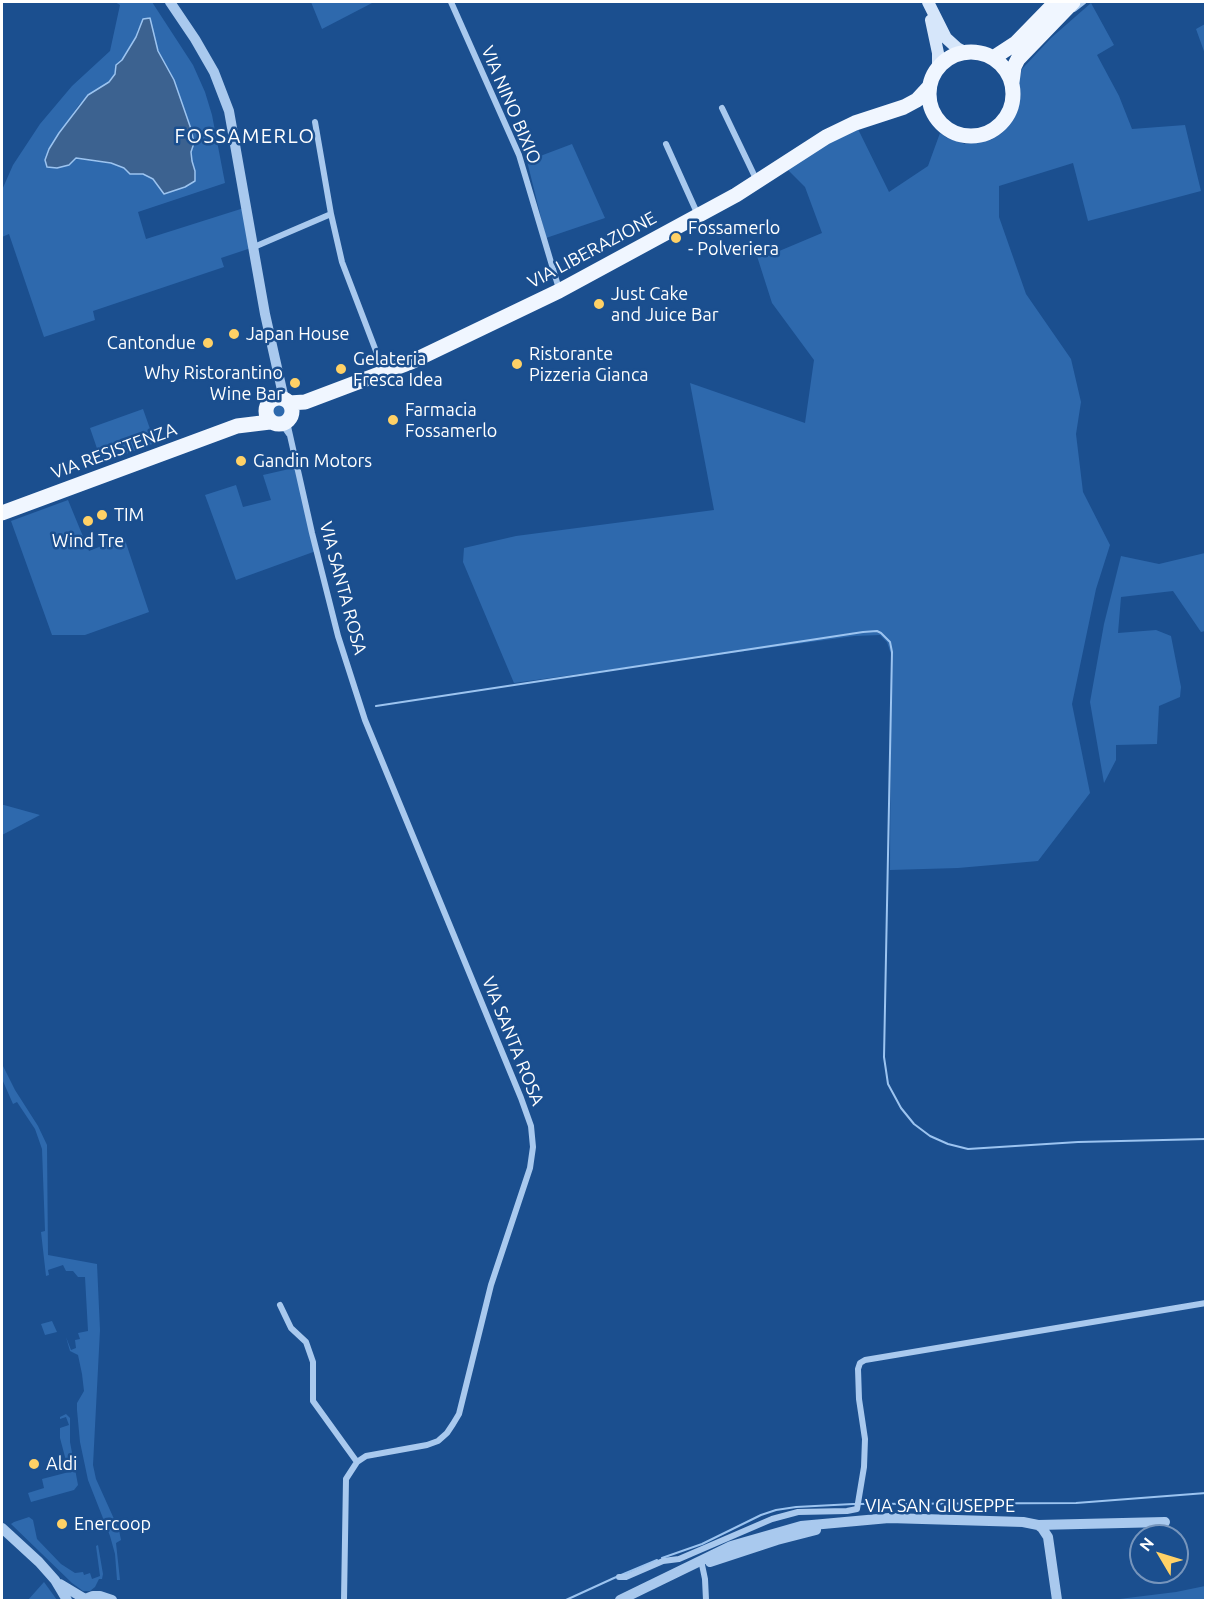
<!DOCTYPE html>
<html>
<head>
<meta charset="utf-8">
<style>
	body { margin:0 }
	#map { position:relative; width:1207px; height:1602px; overflow:hidden; background:#1b4f8f; font-family:Ubuntu,sans-serif }
	canvas { display:block }
	.frame { position:absolute; inset:0; border:3px solid #fff; pointer-events:none }
	.north { position:absolute; left:1129px; top:1524px; width:60px; height:60px; box-sizing:border-box; background:#1b4f8f; border:2px solid #7695bc; border-radius:50%; rotate:308deg; font-size:16px; font-weight:700; line-height:24px; text-align:center; color:#fff }
	.north::after { content:''; display:block; margin:auto; width:21px; height:27px; background:#ffd166; clip-path:polygon(50% 0,100% 100%,50% 72%,0 100%) }
</style>
</head>
<body>
<div id="map">
<canvas width="1207" height="1602"></canvas>
<div class="frame"></div>
<div class="north">N</div>
</div>
<script>
const c = document.querySelector('canvas').getContext('2d');
c.lineJoin = 'round';
function fillPath(path, color) { c.fillStyle = color; c.fill(path, 'evenodd'); }
const toPath = rows => new Path2D(rows.map(r => 'M' + r).join(''));
function trace(path, color, width, dash) { c.strokeStyle = color; c.lineWidth = width; c.lineCap = dash ? 'butt' : 'round'; c.setLineDash(dash || []); c.stroke(path); }
function label(font, color, halo, rows, align = 'center') {
  c.font = font + ' Ubuntu,sans-serif'; c.lineWidth = 5; c.setLineDash([]); c.textBaseline = 'middle'; c.strokeStyle = halo; c.fillStyle = color; for (const [text, x, y, turn = 0] of rows) {
    c.save(); c.translate(x, y); c.rotate((+turn || 0) * Math.PI / 180); c.textAlign = isNaN(turn) ? turn : align; if (halo) c.strokeText(text, 0, 0); c.fillText(text, 0, 0); c.restore();
  }
}
const green = toPath([
	[115,2,152,2,193,65,205,92,212,115,225,183,138,212,146,239,247,207,254,247,221,258,224,267,93,311,95,320,44,337,9,234,2,237,2,190,13,165,40,124,72,86,110,51,120,5],
	[152,27,158,51,174,80,191,129,194,143,191,152,192,161,195,171,185,187,164,194,153,179,143,174,130,174,124,168,111,163,85,159,45,160,49,149,78,106,88,95,109,83,115,74,116,65,122,60,136,37,138,29],
	[311,2,374,2,322,29],
	[1091,3,1114,45,1097,55,1119,96,1132,129,1185,125,1201,191,1088,221,1073,163,999,186,999,217,1026,294,1071,359,1081,402,1076,434,1083,492,1110,545,1096,589,1072,704,1090,793,1038,861,958,868,890,870,891,654,887,642,880,635,854,636,514,683,463,562,464,548,516,536,714,510,690,383,805,423,814,360,772,303,756,253,760,257,765,257,822,233,805,187,783,165,855,123,889,192,928,166,940,133,947,138,965,144,991,140,1002,133,1017,113,1019,105,1018,82,1022,69,1051,38],
	[1205,24,1205,54,1196,29],
	[572,144,605,218,546,238,527,161],
	'271 411a7 7 0 1 1 14 0a7 7 0 1 1-14 0Z',
	[143,409,155,443,102,463,90,428],
	[298,467,316,551,236,580,205,495,236,485,243,507,271,500,263,475],
	[68,500,89,551,124,537,149,612,85,635,52,635,11,521],
	[1205,553,1205,631,1201,632,1173,591,1121,597,1118,633,1156,630,1171,636,1181,687,1180,697,1159,706,1157,744,1116,745,1116,760,1104,783,1090,702,1104,624,1121,556,1159,564],
	[2,805,4,805,40,815,2,835],
	[2,1064,15,1090,38,1126,47,1145,48,1255,97,1264,100,1330,93,1465,96,1479,119,1530,121,1540,116,1543,120,1580,117,1580,115,1554,110,1536,88,1480,80,1442,77,1410,77,1403,84,1391,82,1374,78,1355,70,1351,66,1337,71,1350,76,1348,75,1340,80,1339,78,1333,88,1331,85,1277,78,1277,73,1271,66,1271,63,1265,48,1270,49,1275,46,1276,41,1232,45,1231,42,1149,35,1129,17,1102,13,1104,2,1079],
	[52,1321,57,1332,45,1335,41,1324],
	[66,1414,70,1418,70,1442,78,1485,74,1490,31,1502,28,1493,44,1488,42,1479,69,1472,60,1438,60,1428,69,1425,66,1417,60,1419,60,1417],
	[29,1517,33,1520,37,1539,61,1564,75,1573,83,1572,84,1575,90,1573,92,1579,100,1576,96,1546,98,1545,103,1574,102,1579,99,1579,95,1587,90,1591,83,1591,72,1583,11,1524,14,1522],
	[44,1582,57,1600,28,1600],
	[1205,1586,1205,1600,1111,1600,1176,1592]
]);
const water = toPath([
	[150,18,158,51,174,80,191,129,194,143,191,152,192,161,195,171,195,181,185,187,164,194,153,179,143,174,130,174,124,168,111,163,76,158,69,165,57,168,47,167,45,160,49,149,59,133,88,95,109,82,115,74,116,65,122,60,136,37,143,19,150,18]
]);
const stream = toPath([
	[376,706,863,632,877,631,881,633,890,642,892,652,884,1057,888,1084,901,1108,914,1124,930,1136,948,1144,968,1149,1078,1142,1206,1139],
	[662,1558,702,1544,761,1515,776,1510,796,1507,853,1504,1076,1503,1206,1493],
	[566,1600,614,1578,657,1560]
]);
const minor = toPath([
	[451,2,519,155,559,289],
	[1074,9,1083,2],
	[722,108,757,181],
	[315,122,331,214,342,262,384,372],
	[666,144,698,215],
	[254,247,331,214],
	[287,422,312,533,338,636,365,720,521,1098,531,1126,533,1147,530,1168,491,1285,459,1414,453,1424,447,1433,438,1441,427,1445,366,1456,357,1462,346,1479,344,1600],
	[282,424,289,434],
	[280,1305,291,1328,306,1342,313,1362,313,1401,357,1462],
	[701,1560,705,1579,706,1600],
	[619,1577,626,1577,663,1561,679,1559,772,1519,798,1512,847,1511,857,1509,864,1467,865,1439,859,1399,858,1369,860,1363,865,1360,1206,1303]
]);
const tertiary = toPath([
	[170,2,195,39,214,72,229,111,265,314,284,399],
	[1038,1525,1042,1528,1048,1537,1057,1600],
	[2,1528,39,1562,55,1580,67,1600],
	[710,1562,777,1540,816,1530],
	[60,1584,85,1599],
	[83,1600,93,1596,100,1596,112,1600],
	[620,1600,731,1546,801,1526,889,1518,1023,1522,1038,1525,1165,1522]
]);
const secondary = toPath([
	[928,2,946,38,957,48,963,51,972,52],
	[931,20,938,53,938,68]
]);
const primary = toPath([
	'929 94a42 42 0 1 1 84 0a42 42 0 1 1-84 0Z',
	[993,58,1016,43,1056,2],
	[1012,82,1014,67,1018,59,1073,2],
	'266 411a13 13 0 1 1 26 0a13 13 0 1 1-26 0Z',
	[289,403,305,402,411,362,559,291,736,195,826,137,855,123,904,107,917,100,929,87],
	[2,513,237,426,270,422]
]);
const markers = [
	[676,238,6,"#ffd166"],
	[599,304,6,"#ffd166"],
	[234,334,6,"#ffd166"],
	[208,343,6,"#ffd166"],
	[517,364,6,"#ffd166"],
	[341,369,6,"#ffd166"],
	[295,383,6,"#ffd166"],
	[393,420,6,"#ffd166"],
	[241,461,6,"#ffd166"],
	[102,515,6,"#ffd166"],
	[88,521,6,"#ffd166"],
	[34,1464,6,"#ffd166"],
	[62,1524,6,"#ffd166"]
];
const streetNames = [
	["VIA NINO BIXIO",511,105,67],
	["VIA LIBERAZIONE",592,250,-28],
	["VIA RESISTENZA",114,451,-20],
	["VIA SANTA ROSA",343,588,75],
	["VIA SANTA ROSA",513,1041,68],
	["VIA SAN GIUSEPPE",940,1506]
];
const poiNames = [
	["Fossamerlo",688,228],
	["- Polveriera",688,249],
	["Just Cake",611,294],
	["and Juice Bar",611,315],
	["Japan House",246,334],
	["Cantondue",196,343,"right"],
	["Ristorante",529,354],
	["Pizzeria Gianca",529,375],
	["Gelateria",353,359],
	["Fresca Idea",353,380],
	["Why Ristorantino",283,373,"right"],
	["Wine Bar",283,394,"right"],
	["Farmacia",405,410],
	["Fossamerlo",405,431],
	["Gandin Motors",253,461],
	["TIM",114,515],
	["Wind Tre",88,541,"center"],
	["Aldi",46,1464],
	["Enercoop",74,1524]
];
const neighbourhoodNames = [
	["FOSSAMERLO",245,136]
];
fillPath(green, '#2e69ad');
fillPath(water, '#3c6290');
trace(water, '#9cc4f0', 1.5);
trace(stream, '#9cc4f0', 2);
trace(minor, '#a9c9ee', 6);
trace(tertiary, '#a9c9ee', 10);
trace(secondary, '#d6e6fa', 12);
trace(primary, '#f0f6ff', 15);
for (const [x, y, r, color] of markers) { const dot = new Path2D(); dot.arc(x, y, r, 0, 2 * Math.PI); c.fillStyle = color; c.fill(dot); trace(dot, '#1b4f8f', 2); }
label('18px', '#fff', '#1b4f8f', streetNames);
label('18px', '#fff', '#1b4f8f', poiNames, 'left');
c.letterSpacing = '1.5px';
label('20px', '#fff', '#1b4f8f', neighbourhoodNames);
c.letterSpacing = '0px';
</script>
</body>
</html>
